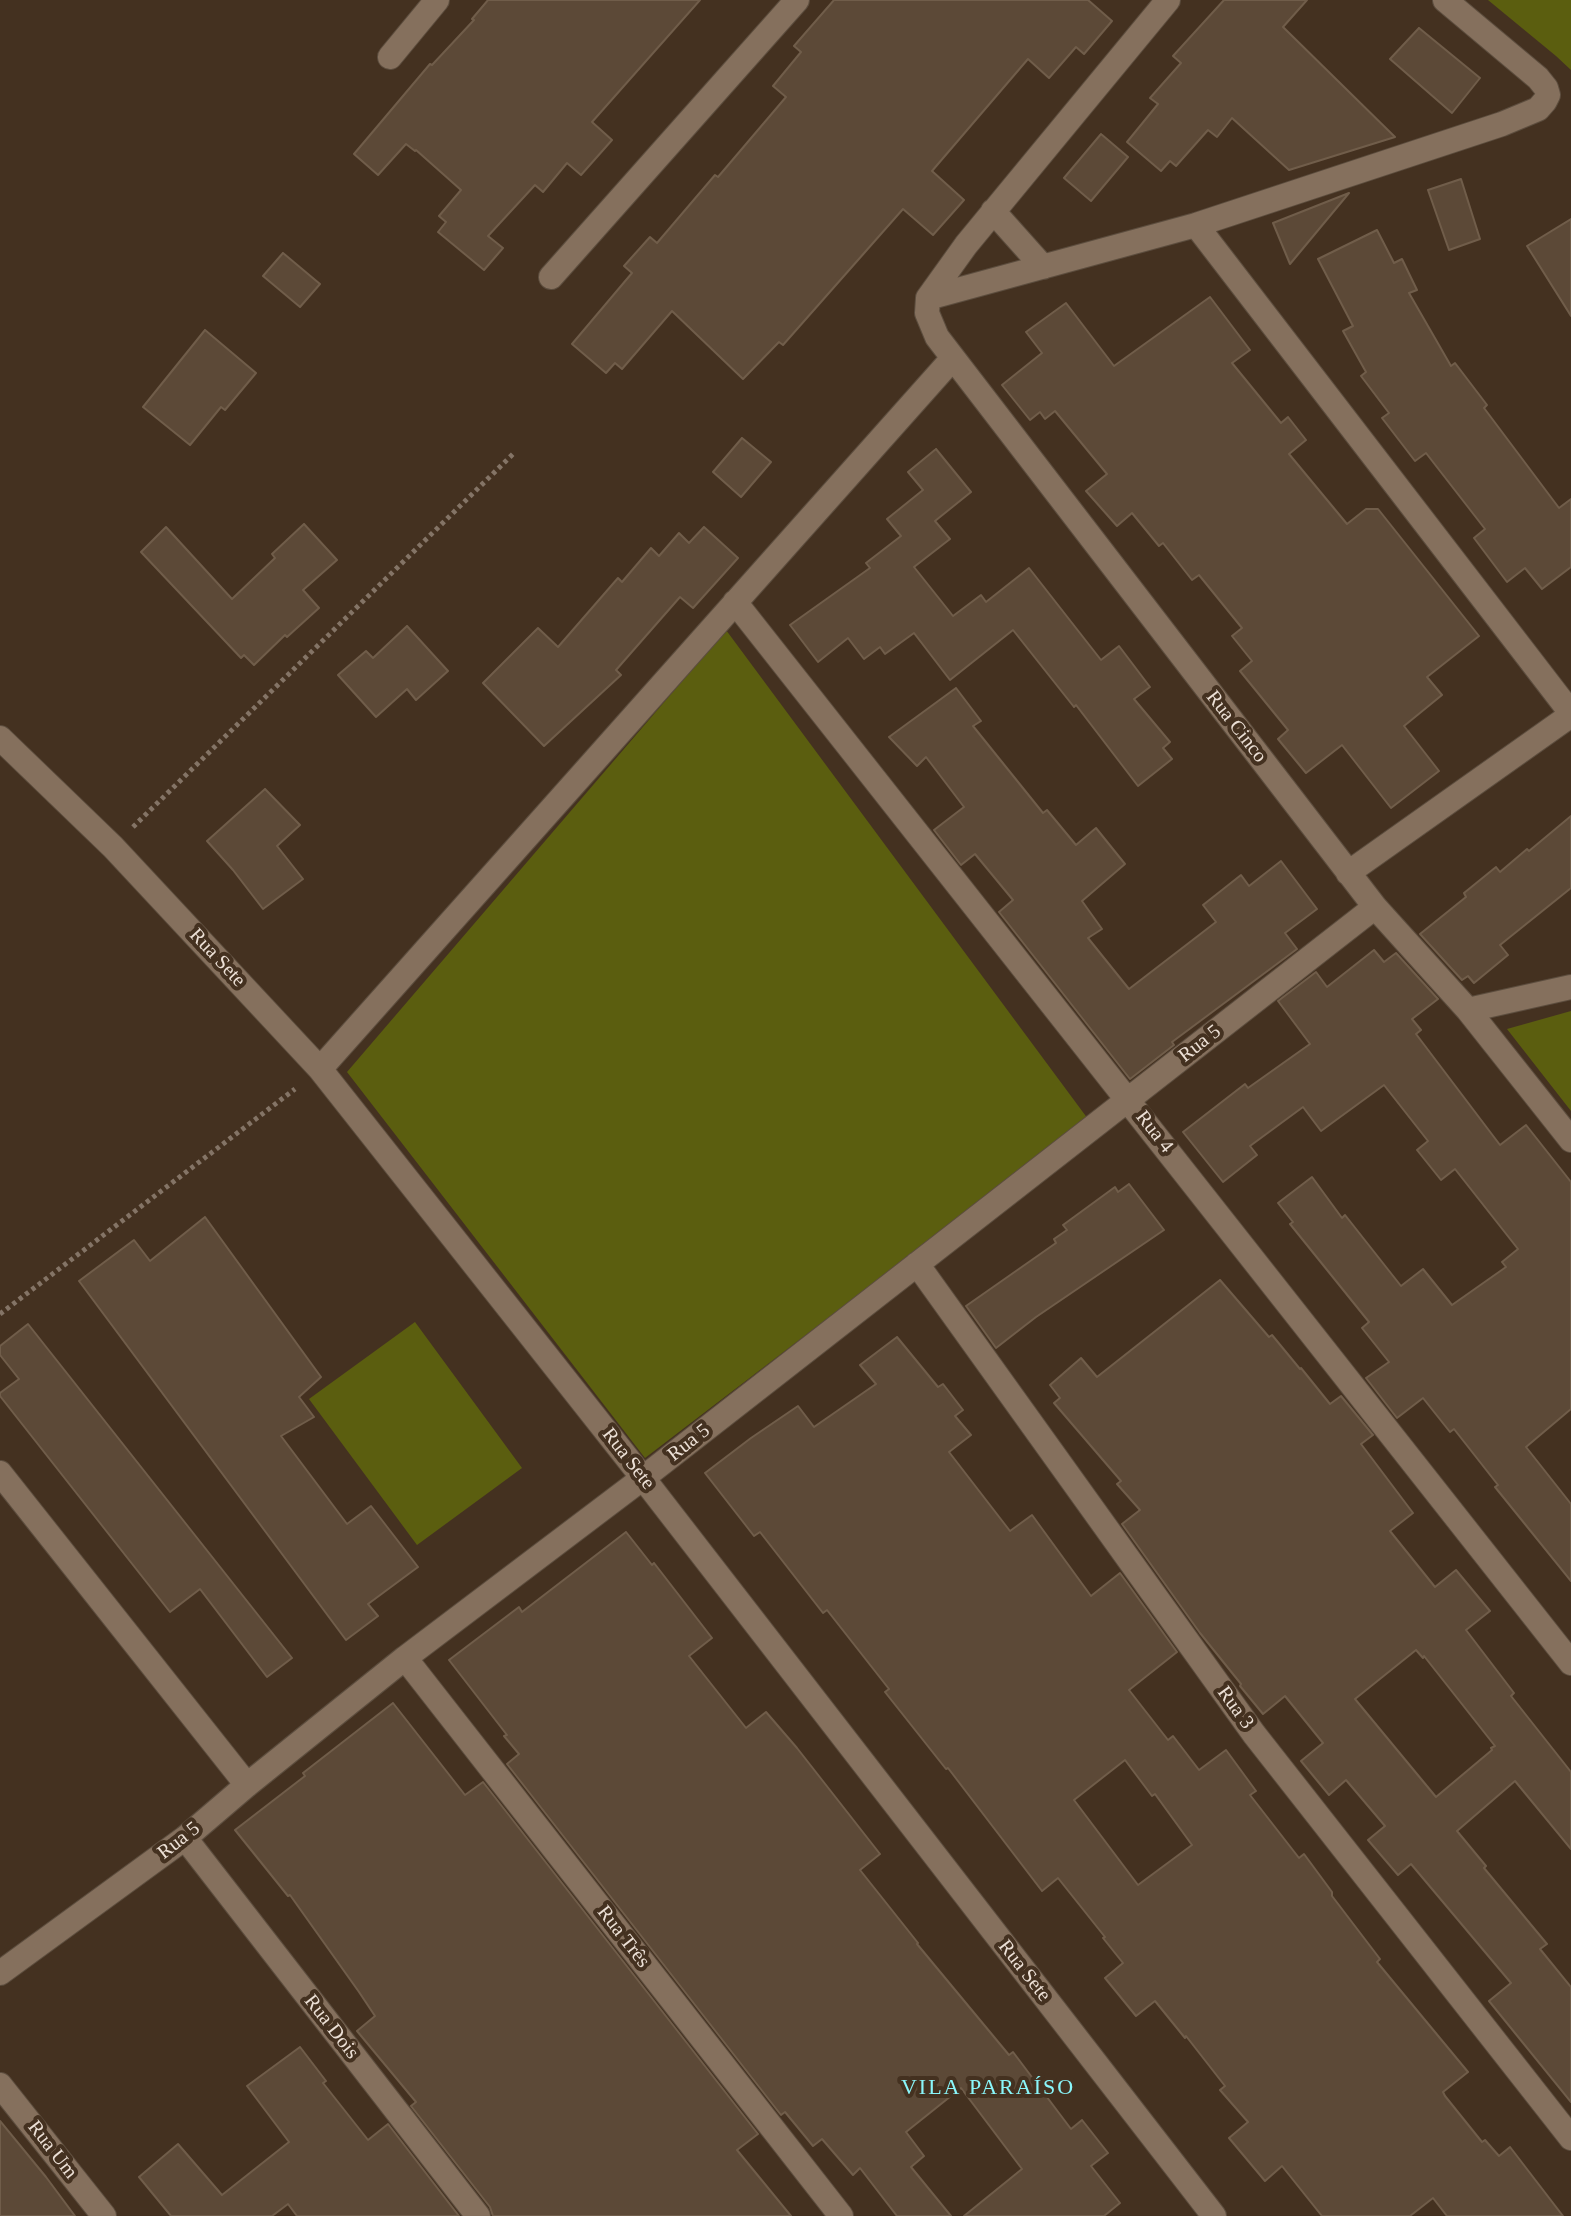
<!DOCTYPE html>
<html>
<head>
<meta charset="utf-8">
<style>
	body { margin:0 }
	canvas { display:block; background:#443120 }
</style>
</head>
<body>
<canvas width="1571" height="2216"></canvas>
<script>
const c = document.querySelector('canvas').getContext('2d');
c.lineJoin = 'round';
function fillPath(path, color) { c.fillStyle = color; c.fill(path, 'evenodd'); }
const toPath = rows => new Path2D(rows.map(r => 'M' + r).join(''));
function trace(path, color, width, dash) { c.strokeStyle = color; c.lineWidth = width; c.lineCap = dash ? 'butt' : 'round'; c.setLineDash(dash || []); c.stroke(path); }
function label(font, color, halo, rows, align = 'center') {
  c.font = font + ' Georgia,serif'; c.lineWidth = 8; c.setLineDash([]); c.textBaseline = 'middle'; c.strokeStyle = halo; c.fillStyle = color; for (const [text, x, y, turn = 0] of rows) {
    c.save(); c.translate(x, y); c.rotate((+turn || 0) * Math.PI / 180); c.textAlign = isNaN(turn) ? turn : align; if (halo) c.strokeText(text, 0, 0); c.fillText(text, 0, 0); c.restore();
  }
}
const green = toPath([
	[1488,0,1571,0,1571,70,1556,56],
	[726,630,1088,1119,645,1458,347,1072],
	[1571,1011,1571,1111,1507,1029],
	[415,1322,522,1468,417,1545,309,1399]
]);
const building = toPath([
	[488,0,700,0,592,122,612,140,581,175,567,163,543,192,535,185,488,236,503,248,484,270,438,232,446,222,439,216,461,190,416,150,415,151,406,144,378,175,354,154,430,64,432,65,474,20,472,19,488,0],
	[834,0,1088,0,1112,21,1084,54,1076,47,1049,78,1028,59,932,171,964,200,933,235,903,209,783,345,779,342,743,379,672,311,622,369,615,363,606,373,572,344,632,273,624,266,650,237,657,243,715,175,718,177,786,97,773,86,801,52,794,46,834,0],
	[1224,0,1307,0,1283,27,1395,137,1289,170,1232,118,1217,137,1208,130,1176,166,1170,161,1161,171,1127,142,1158,104,1150,98,1181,63,1173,56,1224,0],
	[1419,28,1480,78,1452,113,1390,59,1419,28],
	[1101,134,1128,157,1091,201,1064,178,1101,134],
	[1461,179,1480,239,1449,250,1428,190,1461,179],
	[1349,193,1290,264,1273,223,1349,193],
	[1571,219,1571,316,1527,246,1571,219],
	[1377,230,1394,263,1402,259,1417,290,1409,293,1451,366,1455,363,1487,405,1484,408,1559,508,1571,499,1571,567,1542,589,1525,568,1507,582,1474,538,1485,529,1426,453,1415,461,1382,418,1389,413,1361,376,1366,372,1343,331,1353,326,1318,259,1377,230],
	[283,253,320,284,300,307,263,276,283,253],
	[1210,297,1250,350,1232,363,1281,423,1288,417,1306,440,1289,454,1347,524,1366,509,1378,509,1479,636,1427,677,1442,695,1404,726,1439,771,1391,808,1342,745,1306,773,1278,739,1288,730,1240,671,1252,661,1232,636,1242,628,1199,575,1192,580,1163,543,1159,546,1132,513,1117,526,1086,491,1107,474,1055,411,1045,419,1040,412,1030,420,1002,385,1042,353,1026,332,1066,303,1114,366,1210,297],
	[205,330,256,373,225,410,221,407,190,445,143,407,205,330],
	[742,438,771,462,741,497,713,472,742,438],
	[936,449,971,492,935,521,950,539,914,567,953,616,981,595,986,602,1029,568,1101,660,1119,646,1150,687,1134,699,1170,742,1163,748,1172,759,1138,786,1076,705,1074,707,1013,630,950,680,914,633,885,654,880,647,864,659,848,638,818,662,790,625,870,568,866,563,901,536,887,519,923,490,908,472,936,449],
	[304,524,337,560,303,590,319,608,287,637,285,635,254,665,244,655,241,658,141,552,166,527,232,599,275,558,272,554,304,524],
	[704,527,738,558,693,608,680,597,616,670,621,675,544,746,483,683,538,628,558,647,618,578,622,582,651,548,659,556,679,533,689,543,704,527],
	[407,626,448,671,416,700,407,689,376,717,338,675,366,651,373,658,407,626],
	[956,688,981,721,973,726,1043,813,1047,810,1076,845,1096,828,1125,864,1082,901,1102,929,1088,938,1129,989,1216,922,1203,905,1241,875,1249,886,1281,861,1317,909,1285,933,1297,949,1172,1042,1174,1045,1130,1079,999,912,1013,900,975,854,961,865,934,830,964,807,926,757,917,766,889,737,956,688],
	[265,789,300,825,277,846,303,879,263,909,233,870,207,841,265,789],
	[1571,816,1571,888,1500,945,1508,955,1474,983,1468,976,1462,980,1420,934,1466,897,1464,893,1496,867,1500,872,1527,849,1529,851,1571,816],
	[1374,950,1384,962,1396,953,1438,999,1412,1019,1421,1030,1416,1034,1500,1145,1526,1125,1571,1182,1571,1409,1526,1447,1571,1504,1571,1581,1495,1487,1498,1485,1454,1429,1450,1432,1423,1398,1397,1418,1366,1378,1389,1362,1362,1328,1369,1322,1290,1224,1293,1222,1278,1203,1312,1177,1342,1218,1345,1215,1401,1286,1423,1269,1452,1305,1506,1267,1502,1262,1518,1249,1455,1169,1441,1180,1417,1150,1428,1141,1384,1085,1321,1131,1303,1107,1250,1146,1257,1155,1223,1182,1183,1132,1245,1084,1248,1088,1310,1044,1278,1001,1316,972,1327,987,1374,950],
	[1129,1184,1164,1230,1036,1317,996,1348,966,1306,1056,1243,1054,1239,1067,1230,1063,1225,1115,1187,1118,1192,1129,1184],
	[205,1217,321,1377,299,1397,314,1417,281,1436,347,1524,371,1506,418,1567,368,1604,378,1616,346,1640,79,1281,134,1240,150,1261,205,1217],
	[1220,1280,1269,1337,1272,1335,1300,1369,1301,1368,1330,1404,1341,1396,1373,1435,1361,1444,1413,1513,1390,1531,1435,1587,1456,1570,1490,1611,1466,1630,1514,1693,1511,1696,1571,1772,1571,1849,1515,1781,1457,1831,1486,1866,1484,1868,1547,1944,1540,1949,1571,1987,1571,2102,1489,2001,1511,1983,1411,1864,1398,1875,1368,1840,1385,1826,1346,1780,1329,1795,1301,1761,1323,1743,1285,1696,1263,1714,1240,1686,1241,1684,1200,1633,1122,1524,1140,1510,1117,1484,1121,1481,1054,1403,1060,1398,1050,1385,1081,1358,1097,1377,1220,1280],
	[1416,1650,1423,1658,1424,1656,1495,1746,1491,1748,1492,1750,1436,1797,1355,1699,1416,1650],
	[28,1324,292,1658,267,1677,200,1589,170,1612,0,1396,0,1393,19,1379,0,1355,0,1346,28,1324],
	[897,1337,938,1387,943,1384,963,1410,955,1416,971,1435,949,1452,1010,1531,1032,1515,1091,1596,1120,1573,1177,1652,1129,1690,1168,1740,1173,1736,1199,1770,1226,1750,1256,1791,1250,1795,1299,1858,1304,1854,1332,1892,1332,1896,1380,1959,1377,1962,1468,2072,1443,2092,1445,2096,1482,2142,1485,2140,1499,2156,1510,2147,1563,2216,1447,2216,1433,2198,1410,2216,1322,2216,1282,2166,1265,2181,1229,2138,1248,2122,1220,2090,1225,2086,1186,2036,1185,2038,1155,2001,1136,2016,1105,1978,1123,1963,1103,1938,1105,1937,1058,1878,1042,1891,948,1768,946,1769,885,1692,889,1689,827,1610,823,1613,760,1532,754,1536,705,1473,751,1438,798,1406,814,1427,876,1384,860,1365,897,1337],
	[1125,1760,1152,1796,1155,1794,1192,1845,1138,1885,1074,1800,1125,1760],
	[626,1532,652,1565,654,1563,712,1638,689,1656,746,1728,766,1712,797,1748,880,1854,860,1870,918,1943,917,1944,1009,2055,1013,2052,1071,2129,1082,2120,1108,2153,1091,2166,1120,2203,1104,2216,964,2216,1022,2169,961,2088,906,2132,924,2156,911,2167,951,2216,897,2216,860,2168,853,2175,822,2139,813,2146,785,2112,781,2115,507,1764,519,1754,504,1736,507,1735,449,1660,519,1607,522,1612,626,1532],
	[393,1703,465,1795,483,1782,758,2134,737,2150,791,2216,493,2216,490,2207,411,2106,416,2102,357,2031,375,2016,359,1992,290,1895,288,1896,235,1830,305,1776,303,1773,393,1703],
	[300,2047,326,2081,323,2083,368,2140,388,2124,459,2216,297,2216,288,2204,272,2216,171,2216,139,2177,178,2144,222,2195,289,2142,247,2086,300,2047],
	[0,2121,46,2177,75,2216,0,2216,0,2121]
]);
const path = toPath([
	[133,827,513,454],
	[0,1314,295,1089]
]);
const minor = toPath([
	[1168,0,966,245,928,298,927,313,937,337,1375,907,1468,1010,1571,1140],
	[390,57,437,0],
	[993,211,1043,267],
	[1196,225,1571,713],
	[551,277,797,0],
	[928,298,1196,225,1502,124,1538,109,1545,101,1548,95,1546,88,1538,78,1445,0],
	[735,602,1571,1663],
	[0,738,113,847,320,1069,643,1478,1214,2216],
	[1348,873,1571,715],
	[1468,1010,1571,987],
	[320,1069,953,358],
	[917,1264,1254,1734,1571,2138],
	[0,1473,247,1785],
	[405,1658,841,2216],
	[185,1838,478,2216],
	[0,1973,185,1838,247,1785,405,1658,643,1478,1375,907],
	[0,2085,104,2216]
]);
const streetNames = [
	["Rua Cinco",1236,727,52],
	["Rua Sete",217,958,47],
	["Rua 5",1200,1044,-38],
	["Rua 4",1154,1132,52],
	["Rua 5",689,1443,-38],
	["Rua Sete",628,1459,52],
	["Rua 3",1235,1708,54],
	["Rua 5",179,1841,-38],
	["Rua Três",623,1937,52],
	["Rua Sete",1024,1971,52],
	["Rua Dois",331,2027,52],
	["Rua Um",52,2150,52]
];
const neighbourhoodNames = [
	["VILA PARAÍSO",988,2088]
];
fillPath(green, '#5b5e0f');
fillPath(building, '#5c4937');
trace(building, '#705d4a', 2);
trace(minor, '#5c4d3e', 26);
trace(path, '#847466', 5, [4, 4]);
trace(minor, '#85705d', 24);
label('20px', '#ece0d6', '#443120', streetNames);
c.letterSpacing = '2px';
label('22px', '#8af6fa', '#443120', neighbourhoodNames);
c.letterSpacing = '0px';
</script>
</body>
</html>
